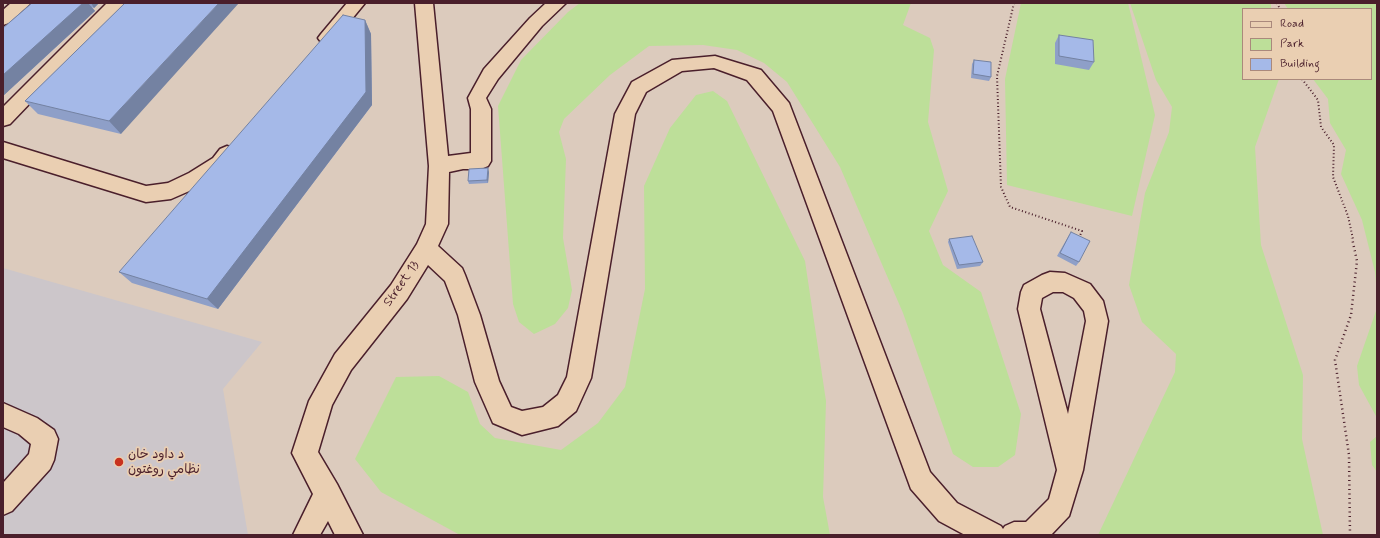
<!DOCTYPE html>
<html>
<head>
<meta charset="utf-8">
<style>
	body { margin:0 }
	#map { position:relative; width:1380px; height:538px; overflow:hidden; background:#dccbbd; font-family:Mynerve,sans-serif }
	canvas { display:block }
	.frame { position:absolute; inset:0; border:4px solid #4a1f2b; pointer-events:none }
	.legend { position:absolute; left:1242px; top:8px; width:130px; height:72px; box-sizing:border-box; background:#eacfb2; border:1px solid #aa897c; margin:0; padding:5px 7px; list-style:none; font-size:12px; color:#4a1f2b }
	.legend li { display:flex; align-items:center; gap:8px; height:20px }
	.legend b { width:20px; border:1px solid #aa897c }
</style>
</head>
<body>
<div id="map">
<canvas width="1380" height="538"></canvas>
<div class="frame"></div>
<ul class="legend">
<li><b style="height:5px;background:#eacfb2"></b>Road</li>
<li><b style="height:11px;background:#bddf99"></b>Park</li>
<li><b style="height:11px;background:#a5b9e8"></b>Building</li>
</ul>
</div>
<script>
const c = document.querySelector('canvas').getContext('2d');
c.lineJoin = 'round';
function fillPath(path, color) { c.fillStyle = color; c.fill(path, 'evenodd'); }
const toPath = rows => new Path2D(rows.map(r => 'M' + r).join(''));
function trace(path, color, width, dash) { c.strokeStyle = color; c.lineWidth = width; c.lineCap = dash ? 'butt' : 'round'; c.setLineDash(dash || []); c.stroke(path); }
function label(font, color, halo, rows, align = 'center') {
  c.font = font + ' Mynerve,"Playpen Sans Arabic",sans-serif'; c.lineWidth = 3.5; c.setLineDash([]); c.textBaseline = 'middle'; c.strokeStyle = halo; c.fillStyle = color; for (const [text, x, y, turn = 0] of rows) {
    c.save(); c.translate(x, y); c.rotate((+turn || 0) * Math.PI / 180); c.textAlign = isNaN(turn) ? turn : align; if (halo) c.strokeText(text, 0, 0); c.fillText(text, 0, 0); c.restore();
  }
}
const built = toPath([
	[3,268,262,342,223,389,248,535,3,535]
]);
const green = toPath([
	[580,3,911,3,903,25,930,38,934,50,928,122,948,191,929,231,943,265,981,292,1021,414,1015,455,998,467,973,467,953,454,903,313,840,167,787,82,764,63,737,50,703,45,649,46,610,75,564,119,559,132,566,159,563,238,572,290,568,308,555,324,534,334,519,322,513,304,498,106,521,60,568,12],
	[1021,3,1128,3,1155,115,1132,216,1007,185,1005,79],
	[1130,3,1271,3,1271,9,1243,9,1243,79,1279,79,1255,147,1261,245,1303,375,1302,439,1323,535,1098,535,1175,372,1176,354,1142,322,1129,285,1145,193,1169,132,1172,107,1156,80],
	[1284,3,1377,3,1377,294,1375,272,1362,220,1341,174,1346,150,1330,123,1328,99,1313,79,1371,79,1371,9,1288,9],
	[713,91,727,101,805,261,826,401,823,497,830,535,460,535,381,492,355,459,396,377,439,376,468,392,480,424,495,438,561,450,598,423,625,387,645,289,644,186,670,128,696,95],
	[1377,308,1377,418,1359,385,1357,366],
	[1377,436,1377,472,1372,465,1370,442]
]);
const pathFar1 = toPath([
	[1014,3,997,76,1001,187,1010,207,1082,231,1079,238],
	[1277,3,1280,9],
	[1302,79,1318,100,1321,127,1334,145,1333,177,1348,216,1353,239]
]);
const path = toPath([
	[1350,535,1349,455,1335,360,1351,315,1357,261,1352,238]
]);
const minor = toPath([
	[11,3,31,3,9,23,3,25,3,10,11,3],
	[107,3,126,3,10,124,3,126,3,107,107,3],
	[347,3,365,3,333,42,327,44,321,42,318,38,321,34,347,3],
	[415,3,433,3,448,156,471,153,471,109,468,98,484,69,530,18,546,3,566,3,542,26,498,79,486,98,491,109,491,161,488,166,481,169,463,169,449,172,448,224,438,246,462,268,465,275,480,315,499,381,511,407,522,411,543,407,558,395,567,377,615,114,632,82,672,60,715,56,761,70,789,103,930,472,957,503,1001,526,1003,529,1005,526,1014,522,1026,522,1049,499,1057,470,1018,309,1021,292,1024,285,1042,275,1050,272,1065,273,1090,284,1103,301,1108,321,1083,470,1069,516,1051,535,965,535,939,521,911,489,773,111,747,80,714,68,682,71,646,92,635,114,591,378,576,411,558,426,522,435,493,423,475,382,458,315,445,281,428,265,407,299,351,370,332,405,318,452,337,484,363,535,335,535,328,521,320,535,293,535,313,494,292,453,309,401,335,354,391,285,417,244,426,224,429,166,415,3],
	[1053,292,1063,292,1074,298,1084,311,1086,321,1068,414,1040,309,1042,298,1053,292],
	[3,142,146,186,168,183,189,173,213,158,220,149,227,146,234,149,237,154,227,168,203,185,171,199,146,202,3,158,3,142],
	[3,403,37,418,54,430,58,439,54,460,50,469,12,511,3,515,3,483,29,454,31,444,19,434,3,427,3,403]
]);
const wall = toPath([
	[32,3,99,3,94,8,92,7,95,11,3,96,3,28],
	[125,3,121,134,38,114,25,101],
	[365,20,371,34,372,105,218,309,132,283,119,272],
	[1059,35,1094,62,1089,70,1055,64,1055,43],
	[974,60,991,77,989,81,971,78,972,64],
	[489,172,488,183,469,184,468,181],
	[1071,232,1079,262,1076,266,1057,256,1069,235],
	[949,239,983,262,980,266,957,269,948,242]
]);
const shadedWall = toPath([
	[83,3,88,3,95,11,3,96,3,75],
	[91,3,99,3,94,8],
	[219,3,239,3,121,134,109,121],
	[365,20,371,34,372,105,218,309,207,299],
	[488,168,489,172,488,183,487,180]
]);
const building = toPath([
	[32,3,83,3,3,75,3,28,32,3],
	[125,3,219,3,109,121,25,101,125,3],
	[343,15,365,20,366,92,207,299,119,272,343,15],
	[1059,35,1093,40,1094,62,1059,56,1059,35],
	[974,60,991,62,991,77,973,74,974,60],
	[488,168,487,180,468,181,469,169,488,168],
	[1071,232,1090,241,1079,262,1060,253,1071,232],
	[972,236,983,262,959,265,949,239,972,236]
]);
const markers = [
	[119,462,5,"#c8321e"]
];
const streetNames = [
	["Street 13",402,284,-55]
];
const poiNames = [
	["د داود خان",128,455],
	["نظامي روغتون",128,470]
];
fillPath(built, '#ccc6ca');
fillPath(green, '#bddf99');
trace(minor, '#4a1f2b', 3);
trace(pathFar1, '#4a1f2b', 2, [1, 2.5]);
trace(path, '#4a1f2b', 2.5, [1, 3.5]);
fillPath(minor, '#eacfb2');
fillPath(wall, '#8e9fc8');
fillPath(shadedWall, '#7482a2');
fillPath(building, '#a5b9e8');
trace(building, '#7482a2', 1);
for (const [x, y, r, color] of markers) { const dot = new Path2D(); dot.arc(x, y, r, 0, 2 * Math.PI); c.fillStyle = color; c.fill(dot); trace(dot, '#eacfb2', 1.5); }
label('13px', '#4a1f2b', '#eacfb2', streetNames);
label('13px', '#4a1f2b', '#eacfb2', poiNames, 'left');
</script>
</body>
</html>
